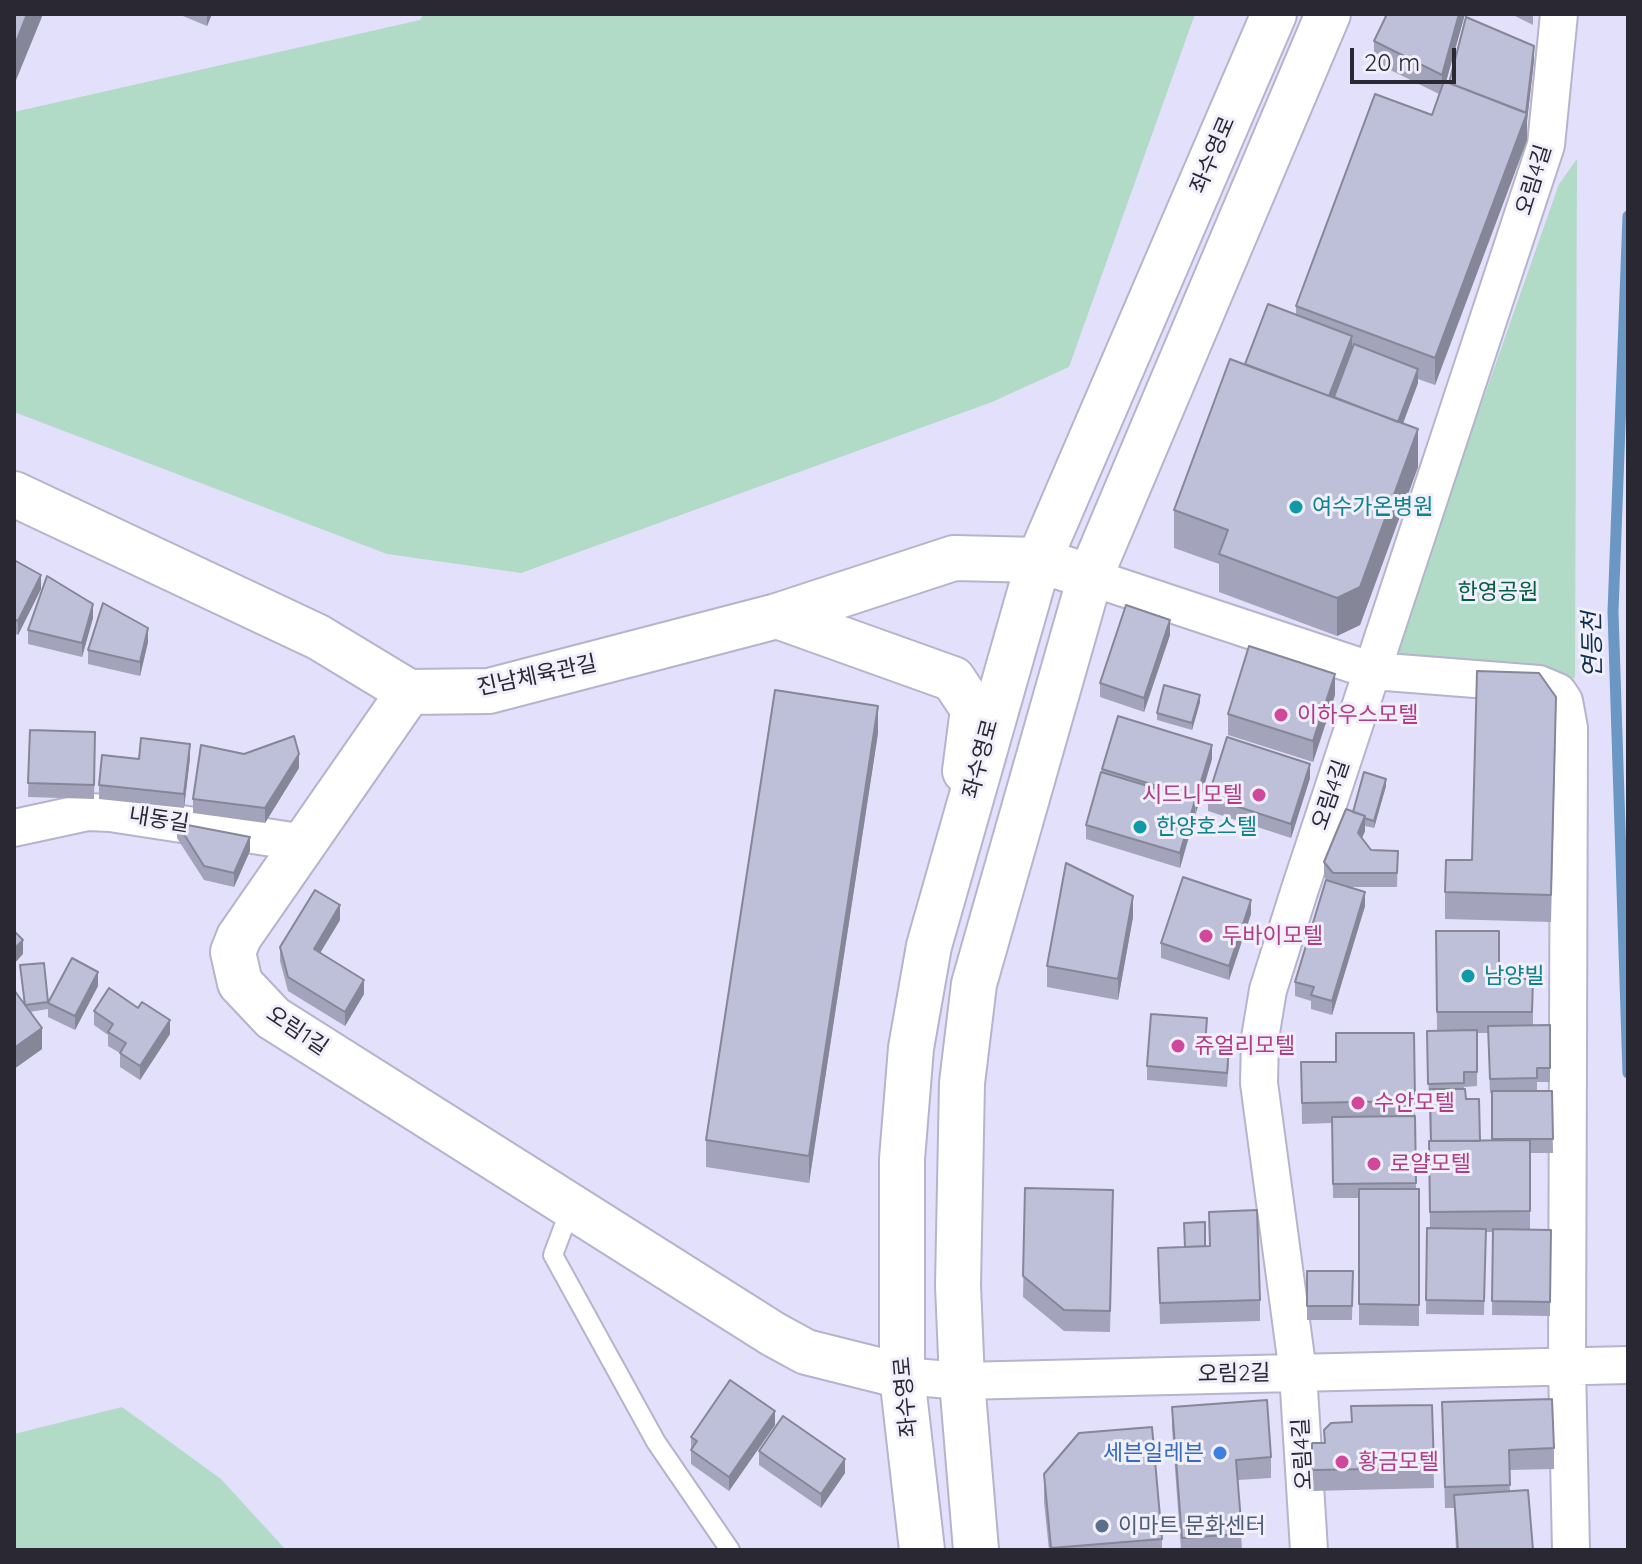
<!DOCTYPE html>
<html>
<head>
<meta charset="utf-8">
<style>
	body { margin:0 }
	#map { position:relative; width:1642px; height:1564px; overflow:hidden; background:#e3e0fb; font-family:Quicksand,sans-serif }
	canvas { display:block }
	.frame { position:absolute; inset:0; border:16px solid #2a2933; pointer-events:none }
	.scale { position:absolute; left:1350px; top:48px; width:106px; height:36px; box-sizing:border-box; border:4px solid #2a2933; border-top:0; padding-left:10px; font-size:24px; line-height:28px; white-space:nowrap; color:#2a2933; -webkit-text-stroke:6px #f0effb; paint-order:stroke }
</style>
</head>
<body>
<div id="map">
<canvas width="1642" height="1564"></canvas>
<div class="frame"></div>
<div class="scale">20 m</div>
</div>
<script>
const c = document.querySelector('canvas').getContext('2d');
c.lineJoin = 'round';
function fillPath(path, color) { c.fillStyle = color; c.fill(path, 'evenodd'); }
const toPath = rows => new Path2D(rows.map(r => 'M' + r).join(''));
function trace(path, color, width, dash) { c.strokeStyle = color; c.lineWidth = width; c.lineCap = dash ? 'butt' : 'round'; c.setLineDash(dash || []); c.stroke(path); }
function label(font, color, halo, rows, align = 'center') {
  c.font = font + ' Quicksand,"Noto Sans KR",sans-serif'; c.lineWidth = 6; c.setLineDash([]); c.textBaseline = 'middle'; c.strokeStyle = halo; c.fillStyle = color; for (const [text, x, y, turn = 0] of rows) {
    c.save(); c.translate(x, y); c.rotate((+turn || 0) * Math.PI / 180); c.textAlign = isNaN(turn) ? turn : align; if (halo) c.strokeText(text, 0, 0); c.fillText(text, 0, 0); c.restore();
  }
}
const green = toPath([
	[424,14,1195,14,1069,367,992,402,521,573,387,554,14,412,14,112,420,20],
	[1577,159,1575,678,1408,666,1396,647,1559,184],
	[122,1407,221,1479,286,1550,14,1550,14,1434]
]);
const stream = toPath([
	[1628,216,1613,612,1628,1073]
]);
const lane = toPath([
	[571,1207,553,1255,656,1442,730,1550]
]);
const street = toPath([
	[1090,577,1373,671,1539,684,1558,692,1564,701,1569,728,1567,1366,1571,1550],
	[14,828,88,812,110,813,305,843],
	[902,1376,962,1381,1628,1365],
	[1309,1550,1298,1373,1259,1083,1260,1038,1268,990,1299,892,1546,145,1559,14]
]);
const secondary = toPath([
	[14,494,318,637,409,692,489,691,777,616,954,558,1039,560,1090,577],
	[777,616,953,679,973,709,965,771],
	[409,692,239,937,233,952,240,983,273,1018,773,1334,806,1352,902,1376]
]);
const primary = toPath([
	[922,1550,902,1376,902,1159,911,1048,929,946,1039,560,1274,14],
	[976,1550,962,1381,958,1285,962,1083,974,984,1090,577,1328,14]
]);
const wall = toPath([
	[14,14,43,14,16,80,14,79],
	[178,14,212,14,207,26],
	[1465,14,1446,82,1449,83,1534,60,1527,121,1527,140,1435,385,1418,379,1418,383,1403,423,1418,467,1360,625,1337,636,1219,592,1219,564,1174,548,1174,510,1245,364,1296,314,1296,306,1432,115,1439,94,1374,62,1374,41],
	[1511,14,1533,14,1533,25],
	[14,560,41,589,18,635,14,633],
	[93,618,82,657,28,644,28,630],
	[1170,635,1144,712,1100,697,1100,683],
	[148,642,140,676,88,664,88,650],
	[1335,695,1313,762,1228,735,1228,714],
	[1200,702,1192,730,1157,720,1157,713],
	[1556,724,1551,922,1445,919,1445,892,1472,860],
	[30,730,95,732,94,799,28,797],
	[878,733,809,1183,706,1167,706,1140],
	[190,758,184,808,99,799,99,785],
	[1212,759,1180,868,1086,839,1086,825,1102,769],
	[299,768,265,823,193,813,193,799],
	[1310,778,1291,838,1208,811,1208,797],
	[1386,786,1374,828,1365,826,1365,831,1362,838,1371,850,1398,851,1397,887,1350,887,1365,906,1332,1015,1311,1009,1311,1001,1295,996,1295,982,1327,880,1324,877,1324,862,1353,812],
	[177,823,250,851,234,887,204,880,177,838],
	[1251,914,1229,980,1161,958,1161,943],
	[1133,917,1118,1000,1047,987,1047,966],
	[340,920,320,953,364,994,345,1026,288,991,280,961,280,947],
	[1436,931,1499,979,1533,979,1533,1025,1550,1025,1550,1082,1537,1082,1537,1091,1552,1091,1553,1153,1530,1153,1530,1230,1551,1230,1550,1316,1492,1315,1493,1232,1486,1232,1484,1315,1426,1314,1427,1228,1430,1228,1429,1162,1430,1141,1427,1031,1437,1031],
	[1477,1033,1488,1033,1490,1093,1492,1093,1492,1141,1480,1141,1466,1099,1464,1089,1464,1087,1477,1086],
	[20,965,48,1003,98,986,75,1030,48,1017,48,1009,30,1012,42,1049,14,1069,14,990,24,1003],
	[94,1011,170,1034,140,1080,120,1067,120,1053,108,1046,108,1035,94,1025],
	[1207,1033,1206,1046,1229,1062,1227,1087,1147,1080,1147,1066],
	[1414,1033,1416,1189,1419,1189,1419,1326,1359,1325,1359,1198,1333,1198,1332,1123,1302,1124,1301,1062,1336,1062],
	[1025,1188,1113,1211,1110,1332,1064,1331,1023,1297],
	[1209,1212,1260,1300,1260,1321,1160,1324,1158,1248,1209,1246],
	[1307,1271,1353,1271,1352,1320,1307,1320],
	[1442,1402,1554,1448,1554,1469,1509,1470,1510,1491,1533,1550,1456,1550,1454,1508,1445,1508],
	[1432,1405,1434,1488,1312,1491,1312,1443,1324,1443,1324,1430,1351,1422],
	[1172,1407,1271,1457,1271,1478,1238,1480,1242,1550,1181,1550,1172,1428],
	[775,1425,729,1491,691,1464,691,1437],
	[759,1451,845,1473,821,1508,759,1465],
	[1044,1474,1162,1539,1162,1550,1049,1550,1044,1502]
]);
const shadedWall = toPath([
	[27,14,43,14,16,80,16,42],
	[207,14,212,14,207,26],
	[1459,14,1465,14,1442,96,1442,75],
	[1534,46,1534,60,1527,121,1527,140,1435,385,1435,358],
	[1352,336,1352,356,1330,415,1325,406],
	[1418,369,1418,383,1392,453,1392,438],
	[1418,429,1418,467,1360,625,1337,636,1337,598],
	[41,575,41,589,18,635,18,621],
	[93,604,93,618,82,657,82,643],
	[1170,620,1170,635,1144,712,1144,698],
	[148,628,148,642,140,676,140,662],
	[1335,674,1335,695,1313,762,1313,741],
	[1200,695,1200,702,1192,730,1192,723],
	[878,706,878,733,809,1183,809,1156],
	[190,744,190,758,184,808,184,794],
	[1212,745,1212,759,1196,812,1196,798],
	[299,754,299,768,265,823,265,808],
	[1310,764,1310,778,1291,838,1291,824],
	[1386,779,1386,786,1374,828,1374,821],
	[1195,800,1195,814,1180,868,1180,853],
	[1365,816,1365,831,1358,847,1358,833],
	[250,837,250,851,234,887,234,873],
	[1365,892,1365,906,1332,1015,1332,1001],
	[1133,896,1133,917,1118,1000,1118,979],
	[1251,900,1251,914,1229,980,1229,966],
	[340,905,340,920,314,963,314,949],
	[23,940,23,954,14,964,14,949],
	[98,972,98,986,75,1030,75,1016],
	[364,980,364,994,345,1026,345,1012],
	[170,1020,170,1034,140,1080,140,1066],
	[42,1028,42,1049,14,1069,14,1048],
	[775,1411,775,1425,729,1491,729,1477],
	[845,1459,845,1473,821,1508,821,1494]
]);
const building = toPath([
	[14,14,27,14,16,42,14,41,14,14],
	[1387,14,1459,14,1442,75,1374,41,1387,14],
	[1466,17,1534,46,1526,113,1449,83,1466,17],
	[1444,81,1527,113,1435,358,1296,306,1375,94,1432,115,1444,81],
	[1268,304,1352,336,1329,396,1245,364,1268,304],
	[1354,344,1418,369,1398,422,1334,397,1354,344],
	[1230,359,1418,429,1360,587,1337,598,1219,554,1228,530,1174,510,1230,359],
	[14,560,41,575,18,621,14,619,14,560],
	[47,576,93,604,82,643,28,630,47,576],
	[103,603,148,628,140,662,88,650,103,603],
	[1126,605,1170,620,1144,698,1100,683,1126,605],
	[1249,646,1335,674,1313,741,1228,714,1249,646],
	[1477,671,1539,673,1556,697,1551,895,1445,892,1446,860,1472,860,1477,671],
	[1164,685,1200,695,1192,723,1157,713,1164,685],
	[775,690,878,706,809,1156,706,1140,775,690],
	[1118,716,1212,745,1196,798,1102,769,1118,716],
	[30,730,95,732,94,785,28,783,30,730],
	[294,736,299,754,265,808,193,799,201,745,244,754,294,736],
	[1227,737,1310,764,1291,824,1208,797,1227,737],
	[141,738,190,744,184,794,99,785,102,755,139,759,141,738],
	[1101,772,1195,800,1180,853,1086,825,1101,772],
	[1364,772,1386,779,1374,821,1364,818,1365,816,1353,812,1364,772],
	[1346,809,1365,816,1358,833,1371,850,1398,851,1397,873,1333,873,1324,862,1346,809],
	[177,823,250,837,234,873,204,866,177,823],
	[1066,863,1133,896,1118,979,1047,966,1066,863],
	[1183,877,1251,900,1229,966,1161,943,1183,877],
	[1326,880,1365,892,1332,1001,1311,995,1314,987,1295,982,1326,880],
	[315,890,340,905,314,949,364,980,345,1012,288,977,280,947,315,890],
	[14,931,23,940,14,949,14,931],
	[1436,931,1499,931,1499,979,1533,979,1532,1012,1437,1012,1436,931],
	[72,958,98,972,75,1016,48,1003,72,958],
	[44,963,48,1002,25,1005,20,965,44,963],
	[109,988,138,1008,142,1002,170,1020,140,1066,120,1053,126,1043,108,1032,113,1024,94,1011,109,988],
	[14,990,42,1028,14,1048,14,990],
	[1151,1014,1207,1018,1205,1046,1229,1048,1227,1073,1147,1066,1151,1014],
	[1550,1025,1550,1068,1537,1068,1537,1078,1490,1079,1488,1026,1550,1025],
	[1477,1030,1477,1072,1464,1072,1464,1083,1428,1084,1427,1031,1477,1030],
	[1336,1033,1414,1033,1415,1101,1302,1103,1301,1062,1336,1062,1336,1033],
	[1430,1089,1465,1089,1466,1099,1479,1099,1480,1141,1431,1141,1430,1089],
	[1492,1091,1552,1091,1553,1139,1492,1139,1492,1091],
	[1415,1116,1416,1183,1333,1184,1332,1117,1415,1116],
	[1530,1140,1530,1211,1430,1212,1429,1141,1530,1140],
	[1025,1188,1113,1190,1110,1311,1064,1310,1023,1276,1025,1188],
	[1359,1189,1419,1189,1419,1305,1359,1304,1359,1189],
	[1257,1210,1260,1300,1160,1303,1158,1248,1210,1246,1209,1212,1257,1210],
	[1205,1222,1205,1246,1185,1247,1184,1223,1205,1222],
	[1427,1228,1486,1229,1484,1301,1426,1300,1427,1228],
	[1493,1229,1551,1230,1550,1302,1492,1301,1493,1229],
	[1307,1271,1353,1271,1352,1306,1307,1306,1307,1271],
	[730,1380,775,1411,729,1477,691,1450,697,1441,691,1437,730,1380],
	[1552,1399,1554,1448,1509,1450,1510,1485,1445,1487,1442,1402,1552,1399],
	[1267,1400,1271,1457,1236,1460,1242,1534,1182,1538,1172,1407,1267,1400],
	[1432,1405,1434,1468,1312,1470,1312,1443,1325,1443,1324,1430,1331,1423,1352,1422,1351,1406,1432,1405],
	[783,1416,845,1459,821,1494,759,1451,783,1416],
	[1152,1427,1162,1539,1051,1548,1044,1474,1079,1433,1152,1427],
	[1528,1490,1533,1550,1458,1550,1454,1495,1528,1490]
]);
const markers = [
	[1296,507,8,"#0f9aa8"],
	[1281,715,8,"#d1479c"],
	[1259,795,8,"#d1479c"],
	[1140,827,8,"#0f9aa8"],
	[1206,936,8,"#d1479c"],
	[1468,976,8,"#0f9aa8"],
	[1178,1046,8,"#d1479c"],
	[1358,1103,8,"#d1479c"],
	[1374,1164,8,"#d1479c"],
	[1220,1453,8,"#3f7fe0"],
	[1342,1462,8,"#d1479c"],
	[1102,1526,8,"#5c6f8a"]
];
const streetNames = [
	["좌수영로",1213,155,-67],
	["오림4길",1534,180,-73],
	["진남체육관길",537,676,-12],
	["좌수영로",981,759,-75],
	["오림4길",1331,795,-71],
	["내동길",159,820,9],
	["오림1길",297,1031,34],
	["오림2길",1234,1374,-1],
	["좌수영로",906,1397,-95],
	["오림4길",1303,1454,-93]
];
const cultureNames = [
	["여수가온병원",1312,507],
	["한양호스텔",1156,827],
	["남양빌",1484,976]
];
const parkNames = [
	["한영공원",1498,592]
];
const hotelNames = [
	["이하우스모텔",1297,715],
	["시드니모텔",1243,795,"right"],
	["두바이모텔",1222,936],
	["쥬얼리모텔",1194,1046],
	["수안모텔",1374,1103],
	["로얄모텔",1390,1164],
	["황금모텔",1358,1462]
];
const shopNames = [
	["세븐일레븐",1204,1453]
];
const serviceNames = [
	["이마트 문화센터",1118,1526]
];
const waterNames = [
	["연등천",1593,645,-91]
];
fillPath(green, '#b1dbc6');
trace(stream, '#6b97c5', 11);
trace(lane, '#b6b3cd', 22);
trace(street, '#b6b3cd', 40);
trace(secondary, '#b6b3cd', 48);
trace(primary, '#b6b3cd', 48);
trace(lane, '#fff', 18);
trace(street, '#fff', 36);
trace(secondary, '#fff', 44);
trace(primary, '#fff', 44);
fillPath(wall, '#a3a4bb');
fillPath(shadedWall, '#858698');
fillPath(building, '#bebfd9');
trace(building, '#858698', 2);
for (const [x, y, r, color] of markers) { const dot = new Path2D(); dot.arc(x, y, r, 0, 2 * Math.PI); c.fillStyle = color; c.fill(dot); trace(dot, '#f0effb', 3); }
label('22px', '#2a2933', '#f0effb', streetNames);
label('22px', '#0d838f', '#f0effb', cultureNames, 'left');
label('22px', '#045e40', '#f0effb', parkNames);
label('22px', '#b23c85', '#f0effb', hotelNames, 'left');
label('22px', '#366cbe', '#f0effb', shopNames, 'right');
label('22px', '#4e5e75', '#f0effb', serviceNames, 'left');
label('italic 24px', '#0d2f4e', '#f0effb', waterNames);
</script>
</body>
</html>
